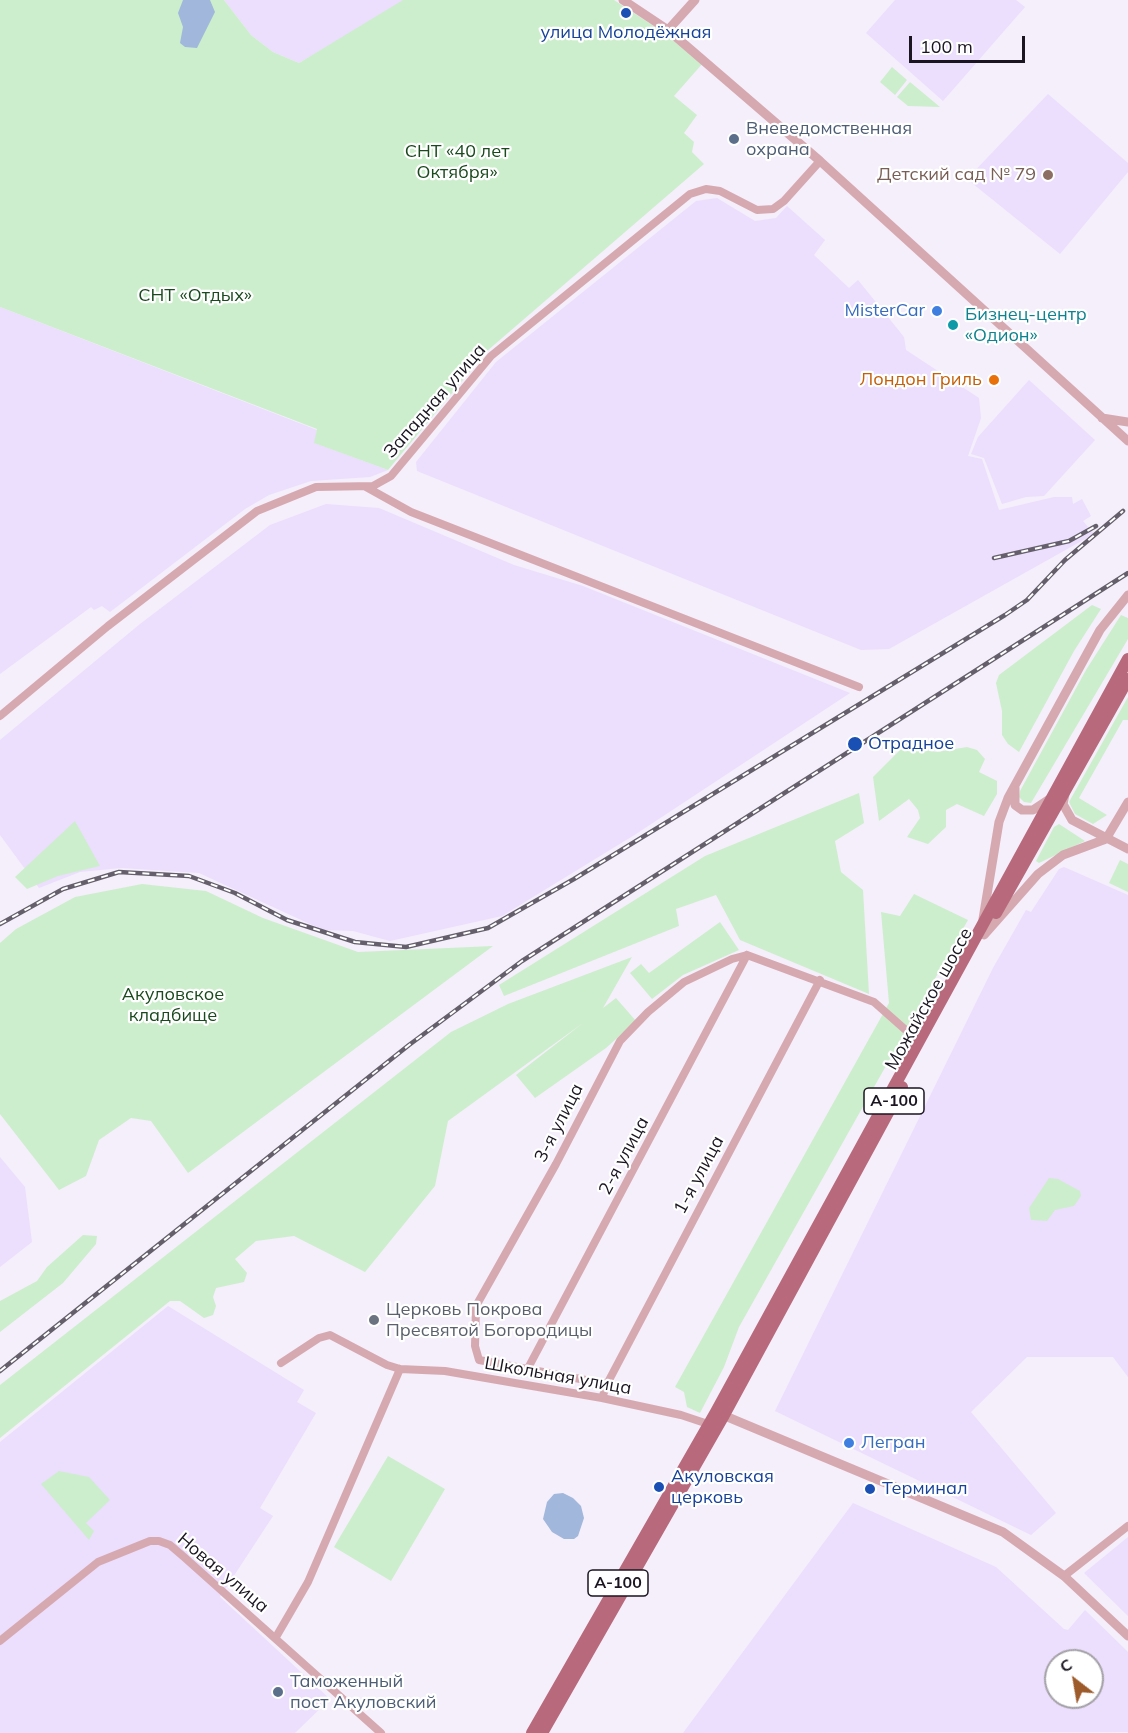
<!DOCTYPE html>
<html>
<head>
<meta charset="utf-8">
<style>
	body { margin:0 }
	#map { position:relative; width:1128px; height:1733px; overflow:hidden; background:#f4effb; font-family:Mulish,sans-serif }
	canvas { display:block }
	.north { position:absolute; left:1044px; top:1649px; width:60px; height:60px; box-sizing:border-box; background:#fff; border:2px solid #a3a1a6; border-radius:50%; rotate:329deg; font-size:16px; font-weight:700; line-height:24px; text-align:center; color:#1a1520 }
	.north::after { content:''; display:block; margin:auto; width:21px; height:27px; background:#9d5a2a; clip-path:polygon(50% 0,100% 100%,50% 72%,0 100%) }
	.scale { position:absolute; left:909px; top:36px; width:116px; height:27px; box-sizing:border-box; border:3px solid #1a1520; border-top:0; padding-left:8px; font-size:18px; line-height:21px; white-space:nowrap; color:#1a1520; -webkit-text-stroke:4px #fff; paint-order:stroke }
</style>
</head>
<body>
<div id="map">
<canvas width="1128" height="1733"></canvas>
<div class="north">С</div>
<div class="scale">100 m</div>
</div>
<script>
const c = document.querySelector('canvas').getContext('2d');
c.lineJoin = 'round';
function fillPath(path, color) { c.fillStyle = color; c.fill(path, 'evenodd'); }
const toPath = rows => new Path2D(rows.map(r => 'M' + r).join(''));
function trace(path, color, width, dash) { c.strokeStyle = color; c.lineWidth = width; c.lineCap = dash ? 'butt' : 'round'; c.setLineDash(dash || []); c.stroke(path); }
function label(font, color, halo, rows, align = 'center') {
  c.font = font + ' Mulish,sans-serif'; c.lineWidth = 4.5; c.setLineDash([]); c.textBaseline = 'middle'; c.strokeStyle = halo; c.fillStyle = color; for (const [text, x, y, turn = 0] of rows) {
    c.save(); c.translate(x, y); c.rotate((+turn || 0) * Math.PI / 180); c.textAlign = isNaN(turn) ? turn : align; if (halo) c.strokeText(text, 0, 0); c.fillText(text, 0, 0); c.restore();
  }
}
const built = toPath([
	[224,0,406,0,299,63,273,52,251,35],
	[895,0,1016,0,1025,7,943,101,866,33],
	[1048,94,1128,163,1128,172,1060,254,967,179],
	[717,198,755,221,776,218,787,206,825,240,814,255,849,288,858,280,904,337,906,350,979,398,981,418,968,456,982,459,999,510,1054,497,1072,497,1073,504,1082,499,1091,516,1083,521,1094,534,889,649,861,650,417,471,416,462,496,362,696,201],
	[0,307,317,430,315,443,388,470,370,477,311,481,269,495,245,509,110,612,102,606,94,610,91,607,0,674],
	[1029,380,1095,440,1044,496,1026,497,1002,504,984,458,971,454,978,437],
	[326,504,379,508,514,565,583,586,850,693,636,834,502,916,390,941,353,931,323,930,199,873,121,868,80,872,39,888,0,835,0,740,140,624,270,525],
	[1064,867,1128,895,1128,1377,1113,1357,1027,1357,971,1412,1056,1513,1031,1535,775,1411,993,968,1026,910,1031,912,1059,869],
	[0,1157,25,1187,32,1242,0,1267],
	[168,1306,304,1390,297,1402,316,1413,260,1508,273,1516,220,1597,330,1699,295,1733,0,1733,0,1442],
	[853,1503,996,1567,1064,1629,1068,1630,1085,1610,1128,1652,1128,1732,683,1733],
	[1056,1661,1092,1661,1092,1697,1056,1697],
	[1128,1537,1128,1616,1084,1573]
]);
const green = toPath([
	[0,0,224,0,251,35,273,52,299,63,403,0,614,0,666,34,703,63,674,96,697,115,684,133,694,142,692,152,704,164,487,351,388,470,314,443,317,429,0,307],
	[892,67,907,80,895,95,880,82],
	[910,82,940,107,908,106,897,97],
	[1092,605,1101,609,1074,651,1019,752,1008,744,1002,735,1002,711,996,683,999,675],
	[1121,615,1128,618,1128,639,1031,803,1024,802,1019,797,1020,791,1086,670],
	[1128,697,1128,720,1123,720,1079,798,1107,815,1093,824,1075,814,1069,802],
	[908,742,925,750,937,752,967,747,977,750,985,759,979,772,997,781,997,794,984,816,957,804,946,810,946,827,928,844,907,837,920,818,918,810,909,799,879,821,873,777],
	[859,793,864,823,835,841,841,872,863,890,869,994,740,940,716,895,676,909,679,926,504,996,499,985,705,856],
	[75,821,100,866,58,876,27,889,15,877],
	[1059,824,1085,841,1039,863,1036,861,1054,827],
	[1120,860,1128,864,1128,892,1109,883],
	[142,884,206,891,263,918,358,952,493,946,188,1173,151,1121,131,1118,99,1140,86,1176,59,1190,0,1114,0,943,16,929,75,897],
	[914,894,968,920,739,1327,724,1367,700,1413,687,1407,684,1392,675,1387,889,1003,881,912,900,916],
	[720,922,739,950,683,975,652,999,630,973,641,964,649,973],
	[632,957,603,1008,616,998,636,1021,606,1048,535,1098,516,1075,583,1023,448,1121,435,1186,365,1272,294,1236,256,1241,235,1259,247,1273,244,1282,216,1288,213,1297,216,1306,213,1315,204,1318,180,1301,170,1301,0,1438,0,1385,451,1032,508,1004],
	[1049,1178,1058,1179,1080,1191,1081,1196,1074,1206,1055,1210,1047,1221,1031,1220,1029,1208],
	[83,1235,97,1236,96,1244,63,1283,0,1332,0,1301,37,1281,47,1267],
	[388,1456,445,1489,391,1581,334,1547],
	[59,1471,89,1477,110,1500,86,1523,94,1531,89,1540,41,1484]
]);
const water = toPath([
	[183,0,210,0,215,12,197,48,185,47,180,43,183,27,178,13],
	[563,1493,573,1498,581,1506,584,1518,578,1536,574,1539,564,1539,552,1532,543,1519,547,1502,554,1494]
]);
const minor = toPath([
	[366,487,411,512,859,687],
	[0,716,108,626,257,511,316,487,373,486,391,476,491,356,690,194,706,189,720,191,757,210,773,209,784,201,820,161],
	[747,955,874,1002,917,1040],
	[281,1363,319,1338,330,1335,387,1365,400,1369,445,1371,602,1398,681,1415,708,1424],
	[527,1370,747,955],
	[607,1384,820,980],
	[602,1398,607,1384,479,1360,475,1346,476,1306,556,1164,620,1041,648,1012,684,982,732,959,747,955],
	[1064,1576,1128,1526],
	[276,1637,308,1582,400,1369],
	[0,1641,98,1562,150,1541,159,1541,170,1545,184,1557,381,1733]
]);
const tertiary = toPath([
	[623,0,668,30,820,161,1128,441],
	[668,30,695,0],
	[1102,418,1128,422],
	[1015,788,1015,805,1022,810,1033,810,1048,800],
	[1065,794,1063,804,1072,820,1128,849],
	[983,919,999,822,1008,798,1100,630,1128,595],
	[984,935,1038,874,1063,855,1106,839,1128,802],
	[718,1413,1003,1532,1064,1576,1128,1636]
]);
const primary = toPath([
	[996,913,1128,679],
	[532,1733,716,1412,1128,659],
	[542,1733,724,1415,902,1087]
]);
const rail = toPath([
	[994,558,1069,541,1096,526],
	[0,924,63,889,119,872,189,876,235,893,287,920,355,942,406,947,488,928,574,879,1005,615,1027,600,1065,560,1123,511],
	[0,1371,409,1045,522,961,1128,573]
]);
const markers = [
	[626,13,6,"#1a4fb4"],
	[734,139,6,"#5c6f8a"],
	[1048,175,6,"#8d6e63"],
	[937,311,6,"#3f7fe0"],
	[953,325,6,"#0f9aa8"],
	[994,380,6,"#e8710a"],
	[855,744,8,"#1a4fb4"],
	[374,1320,6,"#6b7280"],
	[849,1443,6,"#3f7fe0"],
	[659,1487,6,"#1a4fb4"],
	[870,1489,6,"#1a4fb4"],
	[278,1692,6,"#5c6f8a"]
];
const shields = [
	[894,1101,60],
	[618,1583,60]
];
const shieldNames = [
	["А-100",894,1101],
	["А-100",618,1583]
];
const transitNames = [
	["улица Молодёжная",626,33,"center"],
	["Отрадное",868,744],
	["Акуловская",671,1477],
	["церковь",671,1498],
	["Терминал",882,1489]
];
const serviceNames = [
	["Вневедомственная",746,129],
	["охрана",746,150],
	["Таможенный",290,1682],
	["пост Акуловский",290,1703]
];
const parkNames = [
	["СНТ «40 лет",457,152],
	["Октября»",457,173],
	["СНТ «Отдых»",195,296],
	["Акуловское",173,995],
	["кладбище",173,1016]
];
const educationNames = [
	["Детский сад № 79",1036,175]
];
const shopNames = [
	["MisterCar",925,311],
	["Легран",861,1443,"left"]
];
const cultureNames = [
	["Бизнец-центр",965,315],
	["«Одион»",965,336]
];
const foodNames = [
	["Лондон Гриль",982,380]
];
const streetNames = [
	["Западная улица",435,401,-49],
	["Можайское шоссе",929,999,-61],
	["3-я улица",559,1123,-63],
	["2-я улица",624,1156,-62],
	["1-я улица",699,1175,-62],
	["Школьная улица",558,1376,10],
	["Новая улица",223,1573,40]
];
const worshipNames = [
	["Церковь Покрова",386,1310],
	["Пресвятой Богородицы",386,1331]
];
fillPath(built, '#ecdefd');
fillPath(green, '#cdeecd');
fillPath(water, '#a1b7dc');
trace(minor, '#d6a9b1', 8);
trace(tertiary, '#d6a9b1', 9);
trace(primary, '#b86a7c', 12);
trace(rail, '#645f6b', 4.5);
trace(rail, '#fff', 2, [7]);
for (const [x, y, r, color] of markers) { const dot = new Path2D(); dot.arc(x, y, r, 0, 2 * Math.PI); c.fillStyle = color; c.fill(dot); trace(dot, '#fff', 2); }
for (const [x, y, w] of shields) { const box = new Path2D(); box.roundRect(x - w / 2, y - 13, w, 26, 4.5); c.fillStyle = '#fff'; c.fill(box); trace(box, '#1a1520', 1.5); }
label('bold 16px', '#1a1520', null, shieldNames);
label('18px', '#164399', '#fff', transitNames, 'left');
label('18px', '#4e5e75', '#fff', serviceNames, 'left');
label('18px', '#19491d', '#fff', parkNames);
label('18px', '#785e54', '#fff', educationNames, 'right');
label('18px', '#366cbe', '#fff', shopNames, 'right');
label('18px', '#0d838f', '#fff', cultureNames, 'left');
label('18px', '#c56008', '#fff', foodNames, 'right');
label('18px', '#1a1520', '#fff', streetNames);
label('18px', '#5b616d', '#fff', worshipNames, 'left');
</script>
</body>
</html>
